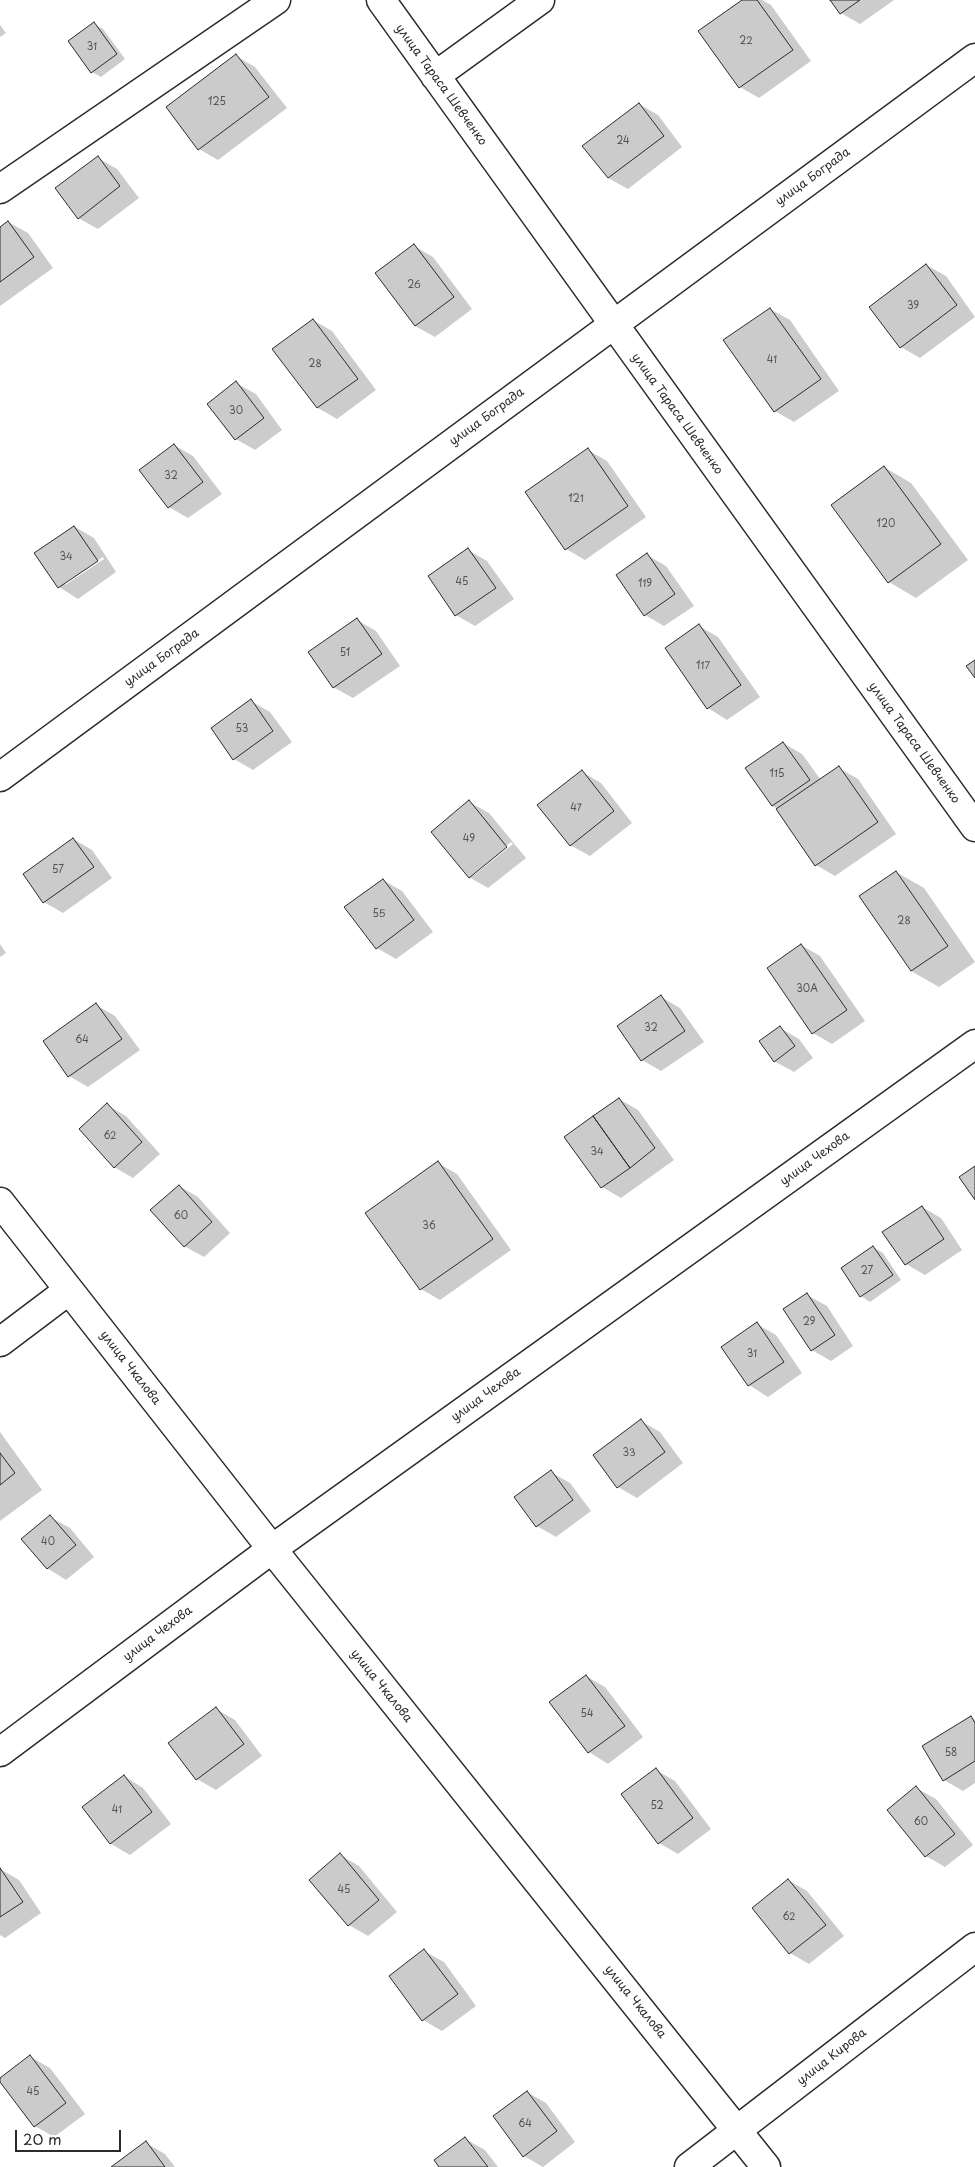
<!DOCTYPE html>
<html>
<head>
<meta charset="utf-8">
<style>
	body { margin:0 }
	#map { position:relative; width:975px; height:2167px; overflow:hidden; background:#fff; font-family:"Playpen Sans",sans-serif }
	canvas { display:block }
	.scale { position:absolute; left:15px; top:2130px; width:106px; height:22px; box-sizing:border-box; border:2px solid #2b2b2b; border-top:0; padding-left:6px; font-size:15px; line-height:18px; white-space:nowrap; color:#2b2b2b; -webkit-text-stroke:4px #fff; paint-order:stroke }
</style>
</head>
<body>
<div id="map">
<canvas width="975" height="2167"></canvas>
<div class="scale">20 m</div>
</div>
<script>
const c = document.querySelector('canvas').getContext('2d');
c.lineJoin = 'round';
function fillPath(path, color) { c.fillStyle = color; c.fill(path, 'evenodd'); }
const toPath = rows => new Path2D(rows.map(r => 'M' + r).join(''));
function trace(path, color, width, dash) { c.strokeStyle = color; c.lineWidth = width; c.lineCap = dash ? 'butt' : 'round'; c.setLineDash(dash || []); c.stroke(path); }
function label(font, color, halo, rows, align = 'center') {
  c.font = font + ' "Playpen Sans",sans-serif'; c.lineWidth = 4; c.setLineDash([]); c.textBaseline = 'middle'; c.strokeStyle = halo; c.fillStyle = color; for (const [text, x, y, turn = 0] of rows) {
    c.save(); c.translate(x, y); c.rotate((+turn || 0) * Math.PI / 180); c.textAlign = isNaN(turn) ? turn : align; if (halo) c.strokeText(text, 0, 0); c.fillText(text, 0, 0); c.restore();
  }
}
const shadow = toPath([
	[744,0,762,0,771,5,811,61,759,98,740,87,700,32],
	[832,0,894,0,860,24,841,13],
	[94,24,103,29,125,59,101,77,92,72],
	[0,25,6,33,0,37],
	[236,56,255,67,287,108,218,160,199,149],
	[639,104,658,115,682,147,628,189,608,178],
	[98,158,117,169,139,198,98,229,78,218],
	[8,222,28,233,53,268,0,306,0,228],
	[414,246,433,257,472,309,435,337,415,326],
	[926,265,946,276,975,317,920,358,901,347],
	[770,309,790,320,839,391,794,422,775,411],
	[313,320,332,331,376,390,337,419,318,408,274,349],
	[236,383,256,394,282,430,255,450,236,439,209,404],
	[174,445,193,456,222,494,188,518,169,507,141,470],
	[588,450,607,461,646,517,585,560,566,549],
	[884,467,911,483,968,560,916,598,889,582],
	[75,527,94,538,116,572,78,599,59,587],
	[103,557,104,559,65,585,65,582],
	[468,550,487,561,514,599,475,626,456,615],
	[647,555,666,566,694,606,664,626,645,615],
	[357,620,376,631,400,666,353,698,333,687],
	[699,626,718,637,760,697,727,720,708,708,666,648],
	[251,701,270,712,292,742,253,770,234,759],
	[783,743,802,754,821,780,839,768,858,779,896,834,835,876,816,865,778,809,772,806],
	[582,772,601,783,632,823,590,856,570,845],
	[469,802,489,813,526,858,488,888,469,877],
	[511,842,513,844,474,875,474,872],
	[73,839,92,850,112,878,63,913,44,902],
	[896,872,924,888,975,962,939,987,911,971],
	[383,880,402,891,433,932,396,959,377,948],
	[0,944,6,953,0,957],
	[801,945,820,956,865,1021,832,1044,813,1033],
	[661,997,680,1008,704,1042,661,1071,642,1060],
	[96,1005,115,1016,140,1050,88,1087,69,1076],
	[780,1028,799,1039,813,1058,794,1072,774,1061],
	[619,1099,638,1110,674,1160,621,1198,602,1187],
	[107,1105,126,1116,160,1154,133,1178,114,1167],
	[438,1163,457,1174,511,1250,440,1300,421,1289,367,1213],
	[179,1186,198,1197,230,1233,204,1257,184,1246],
	[922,1207,941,1218,962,1250,925,1275,906,1264],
	[873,1247,883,1253,901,1280,870,1302,861,1296,842,1268],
	[807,1295,827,1306,853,1346,831,1361,812,1350],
	[757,1324,776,1335,802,1373,768,1397,749,1385],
	[641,1421,660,1432,683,1463,637,1498,618,1487],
	[0,1432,42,1490,0,1521],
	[551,1472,570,1483,591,1511,556,1537,537,1526,516,1498],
	[50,1517,70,1528,94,1557,66,1580,47,1568],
	[586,1676,605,1687,643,1737,608,1764,589,1752],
	[216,1709,235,1720,262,1756,216,1790,197,1779],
	[971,1717,975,1720,975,1783,963,1791,944,1780],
	[656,1770,675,1781,711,1829,678,1854,659,1843],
	[124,1776,143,1788,171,1824,130,1855,111,1844,84,1807],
	[916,1788,936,1799,973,1845,945,1867,926,1856],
	[340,1855,359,1866,397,1912,368,1936,349,1925],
	[0,1869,19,1880,41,1913,5,1938,0,1935],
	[788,1880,807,1891,844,1936,809,1964,790,1953,754,1908],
	[424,1951,444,1962,476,2006,442,2031,423,2020,390,1976],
	[31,2057,50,2068,85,2114,54,2137,35,2126,0,2080],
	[527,2092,546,2103,575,2142,543,2167,524,2156],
	[465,2139,485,2150,498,2167,441,2167],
	[146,2143,165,2154,175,2167,113,2167]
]);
const building = toPath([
	[742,0,757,0,793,50,739,88,698,31,742,0],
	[830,0,860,0,840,14,830,0],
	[94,22,117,54,91,73,68,41,94,22],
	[236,54,269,97,198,150,166,107,236,54],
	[639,103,664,136,608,178,582,146,639,103],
	[98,156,120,186,78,219,55,188,98,156],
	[8,221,34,257,0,282,0,227,8,221],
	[414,244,454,297,415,326,375,273,414,244],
	[926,264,957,305,900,348,869,307,926,264],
	[770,308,821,379,774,412,723,340,770,308],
	[313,319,358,379,317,408,272,349,313,319],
	[236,381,264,418,235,440,207,404,236,381],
	[174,444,203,482,168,508,139,470,174,444],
	[588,448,628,506,565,550,525,492,588,448],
	[884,466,941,544,888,583,831,505,884,466],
	[74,526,98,561,58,588,34,553,74,526],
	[468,548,496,588,455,616,428,576,468,548],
	[647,553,675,594,644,616,616,575,647,553],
	[357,618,382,654,333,688,308,652,357,618],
	[699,624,741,685,707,709,665,648,699,624],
	[975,660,975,678,966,666,975,660],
	[251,699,273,731,233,760,211,728,251,699],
	[783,742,810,780,772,806,745,768,783,742],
	[839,766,878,822,815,866,776,809,839,766],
	[582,770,614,811,570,846,537,805,582,770],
	[469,800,507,847,469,878,431,832,469,800],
	[73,838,94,867,43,903,23,874,73,838],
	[896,871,948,946,911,971,859,896,896,871],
	[383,879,414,920,376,949,344,907,383,879],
	[801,944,847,1010,812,1034,767,968,801,944],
	[661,995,685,1031,641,1061,617,1026,661,995],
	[96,1003,122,1039,68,1077,43,1041,96,1003],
	[780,1026,795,1046,774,1062,759,1041,780,1026],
	[619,1098,655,1148,630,1168,593,1116,619,1098],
	[107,1103,142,1142,114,1168,79,1129,107,1103],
	[593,1116,630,1168,601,1188,564,1137,593,1116],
	[438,1161,493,1239,420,1290,365,1213,438,1161],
	[975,1166,975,1200,959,1177,975,1166],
	[179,1185,212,1222,184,1247,150,1210,179,1185],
	[922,1206,944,1239,905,1265,882,1232,922,1206],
	[873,1246,893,1275,860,1297,841,1268,873,1246],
	[807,1293,835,1335,811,1351,783,1309,807,1293],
	[757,1322,784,1362,748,1386,721,1347,757,1322],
	[641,1419,665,1452,617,1488,593,1455,641,1419],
	[0,1453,15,1473,0,1485,0,1453],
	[551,1470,573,1500,536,1527,514,1497,551,1470],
	[50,1515,76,1545,47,1569,21,1539,50,1515],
	[586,1675,625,1726,588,1753,549,1702,586,1675],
	[216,1707,244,1744,196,1780,168,1743,216,1707],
	[971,1716,975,1723,975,1761,943,1781,922,1746,971,1716],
	[656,1768,693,1818,658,1844,621,1794,656,1768],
	[124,1775,152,1812,110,1844,82,1807,124,1775],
	[916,1786,955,1834,925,1857,887,1810,916,1786],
	[340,1853,379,1900,348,1926,309,1880,340,1853],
	[0,1868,23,1902,0,1917,0,1868],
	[788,1879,826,1925,789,1954,752,1908,788,1879],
	[424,1949,458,1994,422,2021,389,1976,424,1949],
	[30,2055,66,2103,34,2127,0,2082,0,2078,30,2055],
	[527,2091,557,2131,523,2157,493,2116,527,2091],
	[465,2137,488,2167,439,2167,434,2160,465,2137],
	[146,2141,165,2167,111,2167,146,2141]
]);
const minor = toPath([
	[381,0,975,827],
	[435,76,540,0],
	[0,189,276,0],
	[0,777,975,58],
	[0,1202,272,1549,766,2167],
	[0,1342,69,1290],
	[0,1752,272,1549,975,1044]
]);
const major = toPath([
	[689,2167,975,1947]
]);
const numberNames = [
	["22",746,41],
	["31",92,47],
	["125",217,102],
	["24",623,141],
	["26",414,285],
	["39",913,306],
	["41",772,360],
	["28",315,364],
	["30",236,411],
	["32",171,476],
	["121",576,499],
	["120",886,524],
	["34",66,557],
	["45",462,582],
	["119",645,584],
	["51",345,653],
	["117",703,666],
	["53",242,729],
	["115",777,774],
	["47",576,808],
	["49",469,839],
	["57",58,870],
	["55",379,914],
	["28",904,921],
	["30А",807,989],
	["32",651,1028],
	["64",82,1040],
	["62",110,1136],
	["34",597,1152],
	["60",181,1216],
	["36",429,1226],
	["27",867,1271],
	["29",809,1322],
	["31",752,1354],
	["33",629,1453],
	["40",48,1542],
	["54",587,1714],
	["58",951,1753],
	["52",657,1806],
	["41",117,1810],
	["60",921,1822],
	["45",344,1890],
	["62",789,1917],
	["45",33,2092],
	["64",525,2124]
];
const streetNames = [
	["улица Тараса Шевченко",441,85,54],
	["улица Бограда",813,177,-36],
	["улица Тараса Шевченко",677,414,54],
	["улица Бограда",487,417,-36],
	["улица Бограда",162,658,-36],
	["улица Тараса Шевченко",914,743,54],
	["улица Чехова",815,1159,-36],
	["улица Чкалова",130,1368,52],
	["улица Чехова",486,1395,-36],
	["улица Чехова",158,1634,-37],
	["улица Чкалова",381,1686,51],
	["улица Чкалова",635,2002,51],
	["улица Кирова",832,2057,-38]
];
fillPath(shadow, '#0003');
fillPath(building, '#cbcbcb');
trace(building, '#2b2b2b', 1);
trace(minor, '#2b2b2b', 31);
trace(major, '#2b2b2b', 31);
trace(minor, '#fff', 28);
trace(major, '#fff', 28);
label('10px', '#535353', null, numberNames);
label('12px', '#2b2b2b', '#fff', streetNames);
</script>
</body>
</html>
